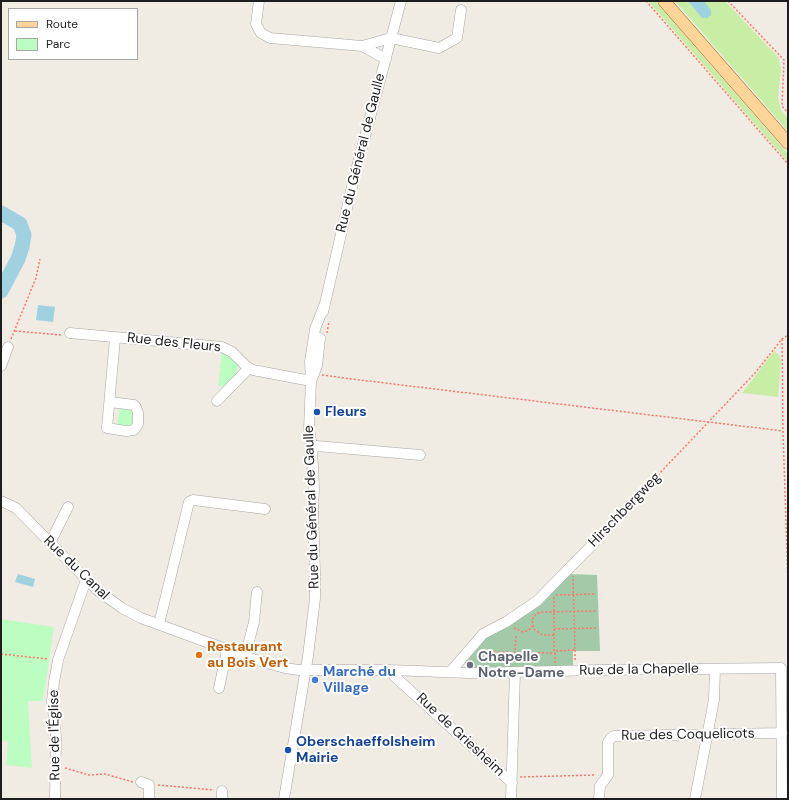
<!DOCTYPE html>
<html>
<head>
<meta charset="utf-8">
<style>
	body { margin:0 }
	#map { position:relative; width:789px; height:800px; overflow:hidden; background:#f0ebe3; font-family:"DM Sans",sans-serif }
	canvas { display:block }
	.frame { position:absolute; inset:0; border:2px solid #1e1e1e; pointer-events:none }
	.legend { position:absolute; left:8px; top:8px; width:130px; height:52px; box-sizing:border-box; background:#fff; border:1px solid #a5a5a5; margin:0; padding:5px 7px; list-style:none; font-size:12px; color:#1e1e1e }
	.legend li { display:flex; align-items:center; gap:8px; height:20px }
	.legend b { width:20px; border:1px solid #a5a5a5 }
</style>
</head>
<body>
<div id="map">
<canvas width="789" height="800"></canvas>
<div class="frame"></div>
<ul class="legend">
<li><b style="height:5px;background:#ffd498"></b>Route</li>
<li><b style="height:11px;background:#bcfdc2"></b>Parc</li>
</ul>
</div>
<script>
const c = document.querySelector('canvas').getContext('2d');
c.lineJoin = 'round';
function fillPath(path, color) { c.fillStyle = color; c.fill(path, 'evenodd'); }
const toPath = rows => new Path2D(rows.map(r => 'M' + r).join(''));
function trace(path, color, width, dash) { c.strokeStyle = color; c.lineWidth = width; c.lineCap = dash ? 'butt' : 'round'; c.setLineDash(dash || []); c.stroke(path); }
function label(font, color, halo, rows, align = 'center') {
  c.font = font + ' "DM Sans",sans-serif'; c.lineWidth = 4; c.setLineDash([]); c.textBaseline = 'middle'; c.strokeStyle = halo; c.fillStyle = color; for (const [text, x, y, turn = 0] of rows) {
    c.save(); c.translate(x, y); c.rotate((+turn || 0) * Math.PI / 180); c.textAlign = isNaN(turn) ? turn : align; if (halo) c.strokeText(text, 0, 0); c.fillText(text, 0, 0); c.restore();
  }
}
const grass = toPath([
	[648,1,655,1,788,154,788,162],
	[675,1,725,1,778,57,781,69,778,98,781,110,788,119,788,131],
	[774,351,779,355,781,361,778,397,742,393]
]);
const cemetery = toPath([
	[570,574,597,575,600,651,573,651,573,667,474,669,474,663,465,663,465,660,483,640,541,605]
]);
const park = toPath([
	[222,352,229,355,238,364,238,368,235,376,228,383,223,386,218,386],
	[120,407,133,408,135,421,131,426,117,425],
	[1,619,54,627,43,701,28,701,32,768,6,765,8,742,1,740]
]);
const water = toPath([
	[688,1,704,1,711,10,711,15,707,18,702,18],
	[38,305,55,307,53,322,36,320],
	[18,574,35,579,33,587,15,582]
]);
const river = toPath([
	[1,213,20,224,24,235,22,247,18,259,1,291]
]);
const path = toPath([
	[646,1,788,164],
	[728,1,784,60,782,106,788,113],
	[15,331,61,335],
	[327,333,329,321],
	[11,339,36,278,40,259],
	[782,339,783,431,788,583],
	[322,375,352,379,783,431],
	[600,536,755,373,782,339,788,335],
	[556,595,596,594],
	[554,597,554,651,575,650,573,576],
	[514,628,523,632,529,630,532,626],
	[554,629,598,628],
	[554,635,542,635,534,629,532,620,536,614,543,612,596,611],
	[575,650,575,662],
	[478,652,555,653],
	[555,653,555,663],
	[1,654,48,659],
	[514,662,516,636],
	[65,768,89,775,105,774,133,782],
	[520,777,596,775],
	[158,785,214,790]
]);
const minor = toPath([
	[259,1,256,24,261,33,270,38,362,46,391,38,439,48,457,38,461,10],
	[362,46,386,59],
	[323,312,354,178,401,1],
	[70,333,222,347,232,352,246,366,253,370,311,381],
	[1,366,8,347],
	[312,379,317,366,320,338],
	[217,401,249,368],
	[110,402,134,405,136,407,138,413,138,424,134,430,126,431,107,428,115,338],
	[312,447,317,446,420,455],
	[1,501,16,508,97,590,122,608,141,618,253,659,285,668,299,670,390,670,469,673,598,670,781,668,782,799],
	[50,543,68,507],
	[159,624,189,502,193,500,265,509],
	[245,657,254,622,257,592],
	[390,670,394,676,512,783],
	[450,672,483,634,506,622,537,601,594,543],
	[219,688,227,650],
	[141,782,149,785,149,799],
	[55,799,56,737,52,701,54,682,58,660,86,580],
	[222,799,222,791],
	[284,799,308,656,315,598,315,574,313,511,314,488,312,447,309,429,311,381,310,362,315,329,324,306],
	[511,799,515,672],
	[599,799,600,786,608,775,608,742,611,738,614,736,782,733],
	[695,799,714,700,715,669]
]);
const major = toPath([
	[664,1,788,143]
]);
const markers = [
	[317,412,4,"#1a4fb4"],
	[199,655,4,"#e8710a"],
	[470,665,4,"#6b7280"],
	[315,680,4,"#3f7fe0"],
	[288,750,4,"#1a4fb4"]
];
const streetNames = [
	["Rue du Général de Gaulle",361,153,-76],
	["Rue des Fleurs",174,343,6],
	["Rue du Général de Gaulle",312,507,-92],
	["Hirschbergweg",625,510,-46],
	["Rue du Canal",76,568,44],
	["Rue de la Chapelle",639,670,-1],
	["Rue de l'Église",55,735,-91],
	["Rue de Griesheim",460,735,43],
	["Rue des Coquelicots",688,735,-1]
];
const transitNames = [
	["Fleurs",325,412],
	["Oberschaeffolsheim",296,742],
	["Mairie",296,758]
];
const foodNames = [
	["Restaurant",207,647],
	["au Bois Vert",207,663]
];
const worshipNames = [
	["Chapelle",478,657],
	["Notre-Dame",478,673]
];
const shopNames = [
	["Marché du",323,672],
	["Village",323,688]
];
fillPath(grass, '#c8eda5');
fillPath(cemetery, '#a2caa9');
fillPath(park, '#bcfdc2');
fillPath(water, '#a0d1e0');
trace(river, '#a0d1e0', 15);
trace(minor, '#a5a5a5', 11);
trace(major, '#976700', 13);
trace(path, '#ff7664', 1.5, [2, 2]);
trace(minor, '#fff', 10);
trace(major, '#ffd498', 12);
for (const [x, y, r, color] of markers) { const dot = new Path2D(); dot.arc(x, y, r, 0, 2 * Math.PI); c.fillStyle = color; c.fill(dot); trace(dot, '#fff', 1.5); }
label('14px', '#1e1e1e', '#fff', streetNames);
label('bold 14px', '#164399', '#fff', transitNames, 'left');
label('bold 14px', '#c56008', '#fff', foodNames, 'left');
label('bold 14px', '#5b616d', '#fff', worshipNames, 'left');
label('bold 14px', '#366cbe', '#fff', shopNames, 'left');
</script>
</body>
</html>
